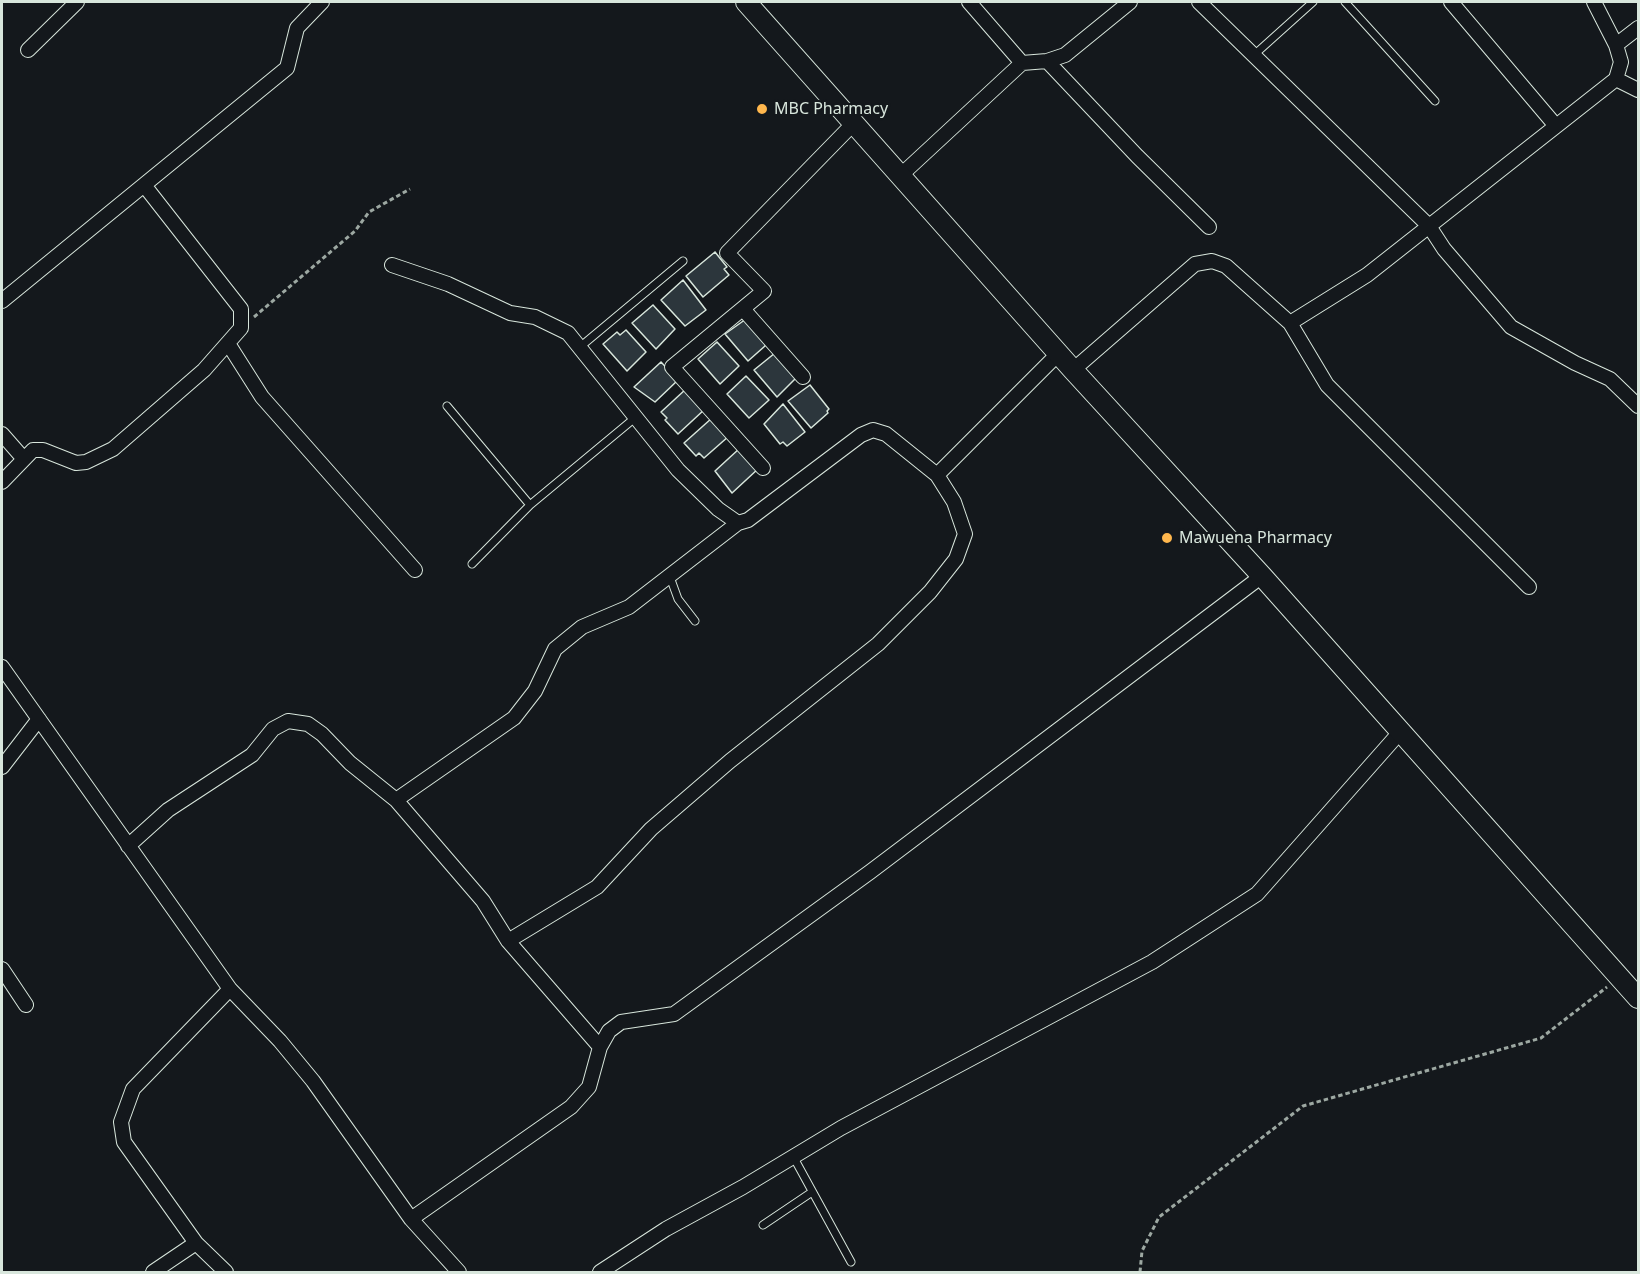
<!DOCTYPE html>
<html>
<head>
<meta charset="utf-8">
<style>
	body { margin:0 }
	#map { position:relative; width:1640px; height:1274px; overflow:hidden; background:#14181c; font-family:"Noto Sans",sans-serif }
	canvas { display:block }
	.frame { position:absolute; inset:0; border:3px solid #d8e6dc; pointer-events:none }
</style>
</head>
<body>
<div id="map">
<canvas width="1640" height="1274"></canvas>
<div class="frame"></div>
</div>
<script>
const c = document.querySelector('canvas').getContext('2d');
c.lineJoin = 'round';
function fillPath(path, color) { c.fillStyle = color; c.fill(path, 'evenodd'); }
const toPath = rows => new Path2D(rows.map(r => 'M' + r).join(''));
function trace(path, color, width, dash) { c.strokeStyle = color; c.lineWidth = width; c.lineCap = dash ? 'butt' : 'round'; c.setLineDash(dash || []); c.stroke(path); }
function label(font, color, halo, rows, align = 'center') {
  c.font = font + ' "Noto Sans",sans-serif'; c.lineWidth = 4.5; c.setLineDash([]); c.textBaseline = 'middle'; c.strokeStyle = halo; c.fillStyle = color; for (const [text, x, y, turn = 0] of rows) {
    c.save(); c.translate(x, y); c.rotate((+turn || 0) * Math.PI / 180); c.textAlign = isNaN(turn) ? turn : align; if (halo) c.strokeText(text, 0, 0); c.fillText(text, 0, 0); c.restore();
  }
}
const building = toPath([
	[715,252,727,267,724,269,729,275,703,297,686,276,715,252],
	[683,280,706,310,685,326,661,300,683,280],
	[653,305,675,329,656,349,632,323,653,305],
	[746,319,766,342,765,346,748,361,725,334,746,319],
	[626,330,646,352,627,371,603,344,617,332,620,335,626,330],
	[717,342,739,366,720,384,698,359,717,342],
	[775,353,796,378,777,397,754,370,775,353],
	[661,362,678,380,655,402,634,387,661,362],
	[746,376,769,400,749,418,727,394,746,376],
	[810,385,829,409,827,411,828,413,811,428,788,401,810,385],
	[686,389,705,409,678,434,665,420,667,418,661,412,686,389],
	[783,404,805,432,787,446,783,442,780,444,764,424,783,404],
	[712,418,729,436,704,458,699,453,696,456,684,443,712,418],
	[740,448,759,468,732,493,715,471,740,448]
]);
const path = toPath([
	[254,317,355,231,369,212,410,189],
	[1140,1272,1142,1251,1159,1217,1303,1106,1541,1038,1607,987]
]);
const lane = toPath([
	[1345,2,1435,101],
	[1254,55,1313,2],
	[580,347,683,261],
	[447,406,530,505],
	[472,564,530,505,636,417],
	[670,577,678,599,695,621],
	[794,1158,851,1262],
	[763,1225,812,1192]
]);
const street = toPath([
	[1199,2,1429,226,1444,249,1511,327,1575,363,1610,379,1638,406],
	[1451,2,1556,126],
	[1616,45,1638,28],
	[28,50,77,2],
	[1047,61,1137,156,1209,227],
	[1022,63,1047,61,1065,55,1130,2],
	[1616,79,1638,90],
	[900,176,1022,63,969,2],
	[392,265,448,284,510,313,535,317,568,333,678,470,718,509,738,523,748,520,861,435,873,430,886,434,937,475,1058,354],
	[2,301,287,68,297,28,322,2],
	[743,309,803,377],
	[1290,323,1327,385,1529,587],
	[229,345,262,397,415,570],
	[1073,370,1195,264,1212,261,1226,266,1290,323,1367,275,1616,79,1621,62,1616,45,1594,2],
	[2,434,23,458],
	[763,468,672,367,764,291,727,253,853,124],
	[2,482,33,450,43,450,76,463,86,462,113,449,204,370,241,328,241,309,144,185],
	[2,667,230,989,280,1041,313,1081,411,1219,459,1272],
	[2,767,39,719],
	[396,800,514,718,535,691,555,649,582,627,629,607,738,523],
	[128,846,168,810,252,755,273,729,288,721,308,724,322,734,350,763,396,800,483,901,508,941,600,1047],
	[508,941,597,887,651,829,730,761,878,644,930,592,956,559,965,534,954,502,937,475],
	[2,969,26,1005],
	[411,1219,571,1107,589,1087,600,1047,609,1031,621,1022,674,1014,870,872,1262,576],
	[153,1272,196,1243],
	[226,1272,196,1243,124,1142,121,1122,133,1089,230,989],
	[600,1272,666,1229,743,1187,841,1128,1152,962,1257,894,1401,731]
]);
const secondary = toPath([
	[746,2,1073,370,1262,576,1638,998]
]);
const markers = [
	[762,109,6,"#ffb74d"],
	[1167,538,6,"#ffb74d"]
];
const poiNames = [
	["MBC Pharmacy",774,109],
	["Mawuena Pharmacy",1179,538]
];
fillPath(building, '#2c363c');
trace(building, '#d8e6dc', 1.5);
trace(lane, '#d8e6dc', 9);
trace(street, '#d8e6dc', 16);
trace(secondary, '#d8e6dc', 22);
trace(path, '#9da8a2', 3, [4.5, 3]);
trace(lane, '#14181c', 7);
trace(street, '#14181c', 14);
trace(secondary, '#14181c', 20);
for (const [x, y, r, color] of markers) { const dot = new Path2D(); dot.arc(x, y, r, 0, 2 * Math.PI); c.fillStyle = color; c.fill(dot); trace(dot, '#14181c', 2); }
label('16px', '#d8e6dc', '#14181c', poiNames, 'left');
</script>
</body>
</html>
